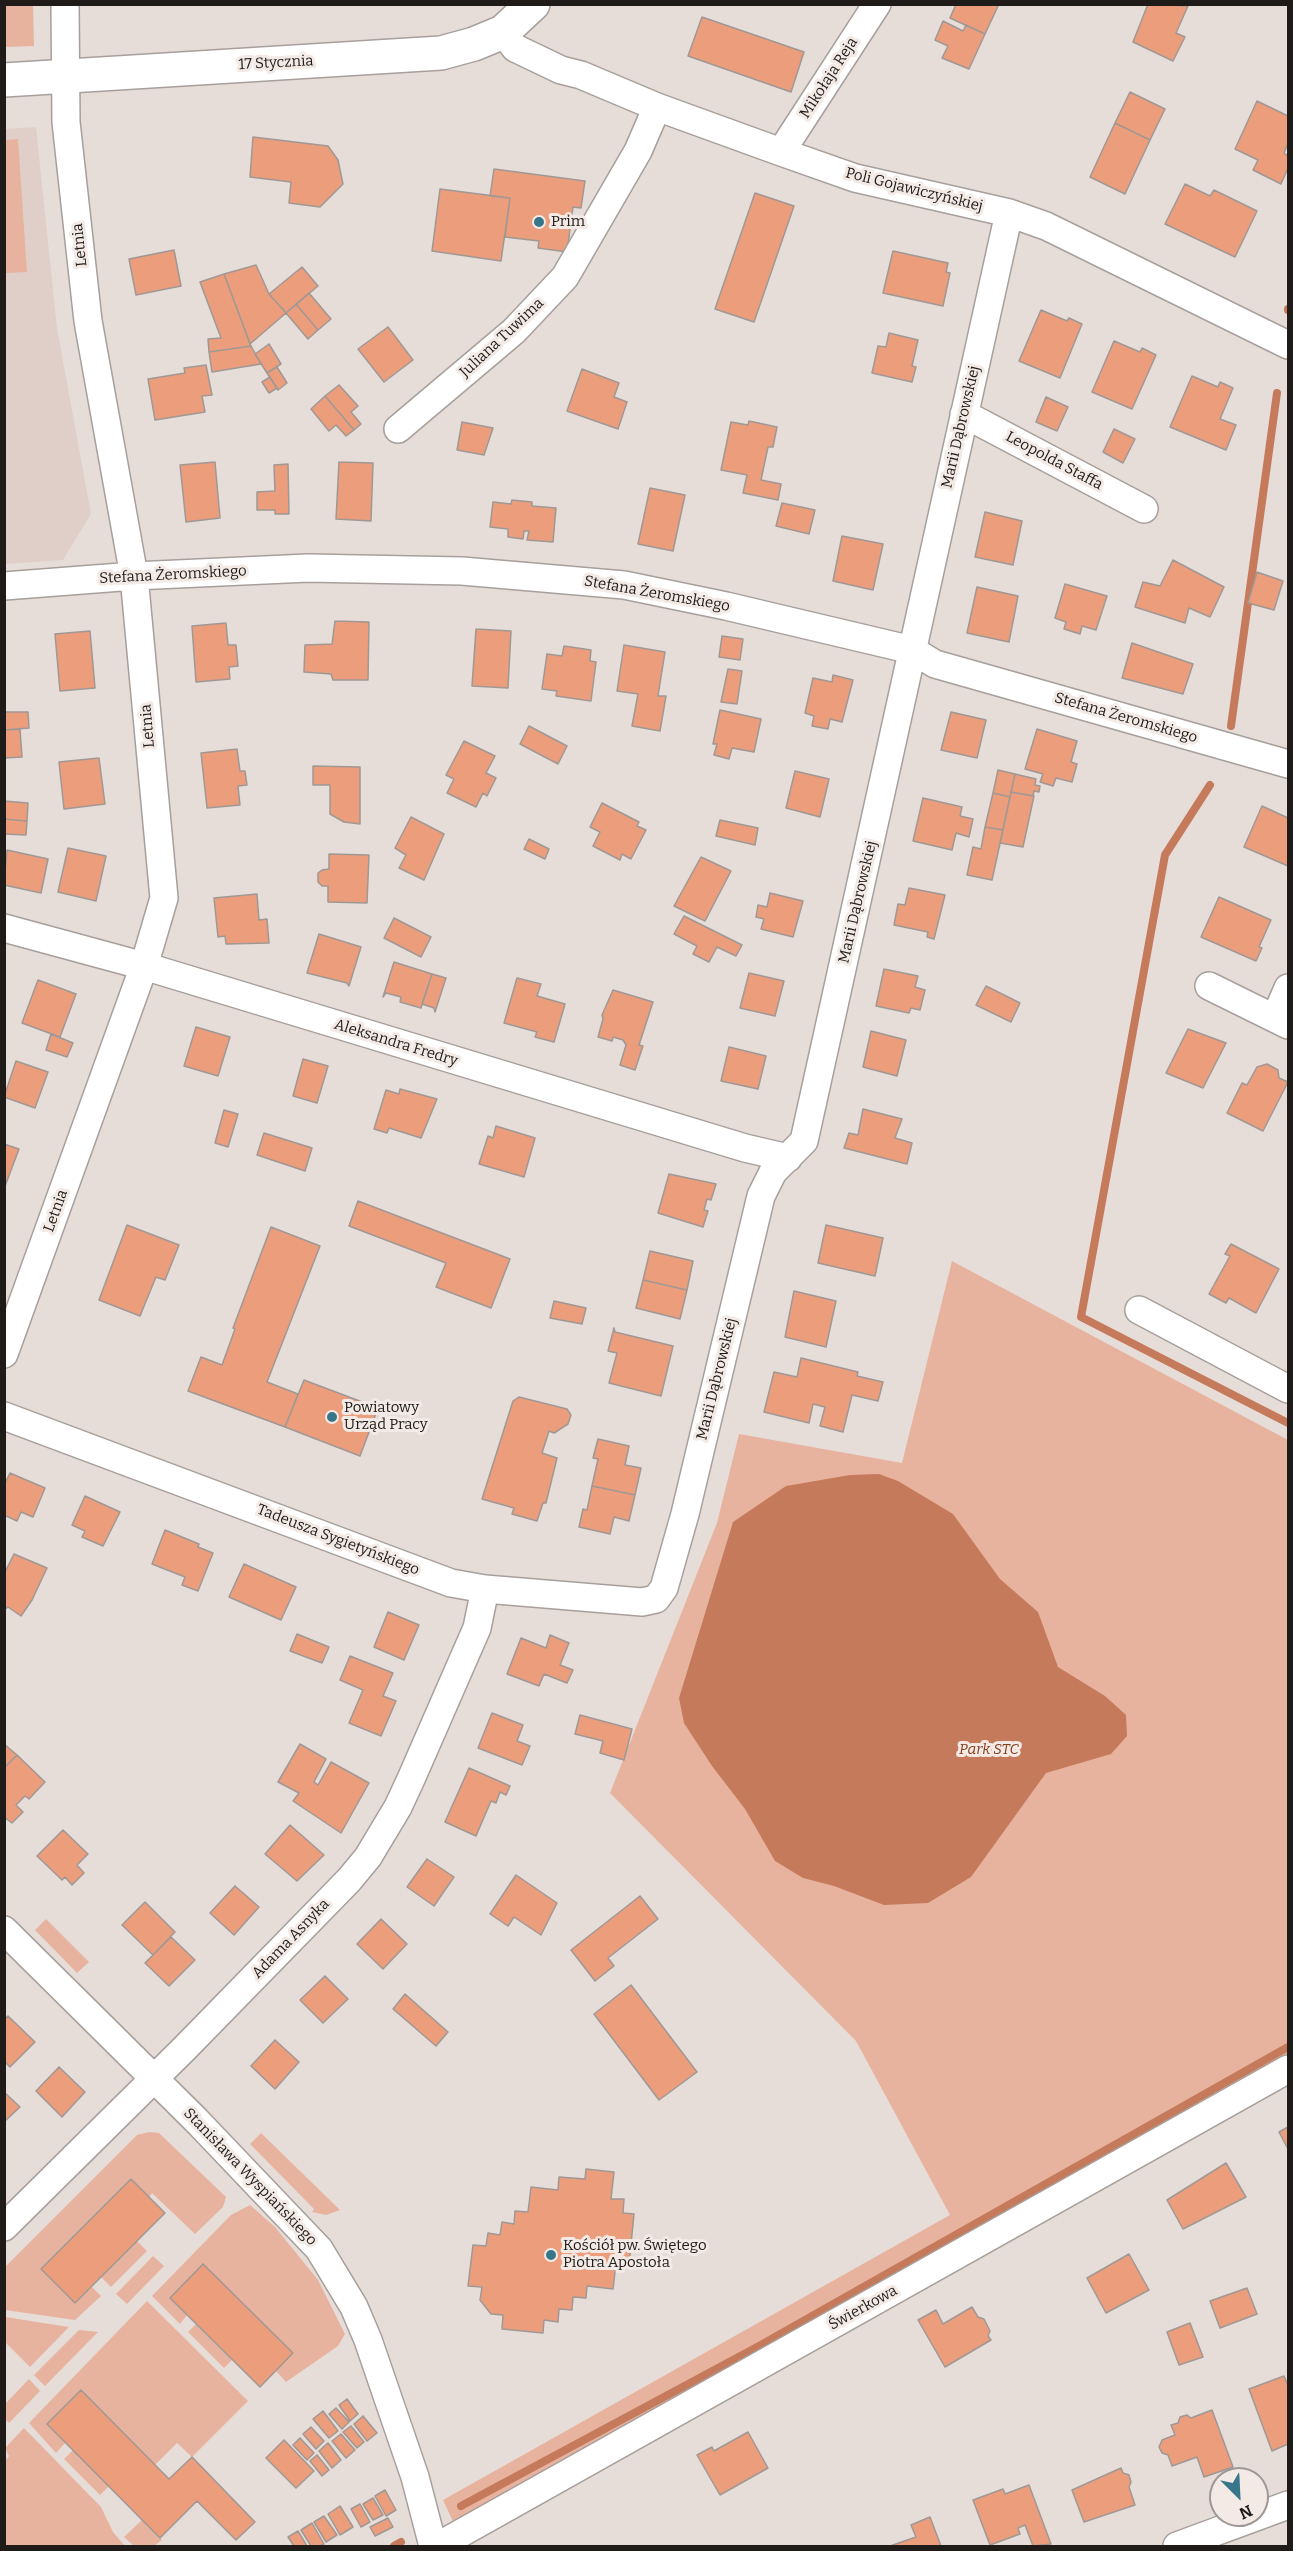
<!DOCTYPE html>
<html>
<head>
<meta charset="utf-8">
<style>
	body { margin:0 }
	#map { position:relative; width:1293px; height:2551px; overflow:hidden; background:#e6ddd9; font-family:Bitter,serif }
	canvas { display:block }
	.frame { position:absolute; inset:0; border:6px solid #1e1b19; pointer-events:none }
	.north { position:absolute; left:1209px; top:2467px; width:60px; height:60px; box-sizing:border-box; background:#f3eae6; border:2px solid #9e9794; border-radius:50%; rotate:156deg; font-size:16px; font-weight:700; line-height:24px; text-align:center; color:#1e1b19 }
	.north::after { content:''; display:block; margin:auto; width:21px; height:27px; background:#37768b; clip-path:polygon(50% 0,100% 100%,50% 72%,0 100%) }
</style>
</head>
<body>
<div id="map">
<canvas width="1293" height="2551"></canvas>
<div class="frame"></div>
<div class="north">N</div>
</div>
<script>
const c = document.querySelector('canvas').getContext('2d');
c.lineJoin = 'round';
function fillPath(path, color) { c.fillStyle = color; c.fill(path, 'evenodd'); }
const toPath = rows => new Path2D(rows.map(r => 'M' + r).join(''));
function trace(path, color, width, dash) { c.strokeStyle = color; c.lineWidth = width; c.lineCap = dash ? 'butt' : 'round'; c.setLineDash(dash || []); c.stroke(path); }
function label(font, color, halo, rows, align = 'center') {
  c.font = font + ' Bitter,serif'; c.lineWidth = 6; c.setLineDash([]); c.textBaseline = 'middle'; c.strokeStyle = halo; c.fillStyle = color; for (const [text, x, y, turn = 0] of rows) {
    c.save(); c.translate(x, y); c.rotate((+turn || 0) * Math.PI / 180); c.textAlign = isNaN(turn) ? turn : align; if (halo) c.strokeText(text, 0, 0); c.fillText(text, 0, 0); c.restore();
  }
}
const built = toPath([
	[36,127,57,328,91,514,63,560,5,564,5,129]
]);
const green = toPath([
	[5,5,33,5,34,46,5,47],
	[18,139,27,272,5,273,5,140],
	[952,1261,1288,1440,1288,2058,454,2524,443,2500,950,2215,856,2041,610,1793,717,1523,739,1434,902,1463],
	[46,1919,89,1962,77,1973,35,1930],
	[149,2132,159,2133,226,2197,223,2207,195,2234,152,2193,75,2302,92,2287,101,2296,75,2320,5,2310,5,2267,137,2135],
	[261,2133,340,2210,326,2215,312,2212,314,2209,250,2144],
	[250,2205,275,2227,318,2280,345,2334,338,2346,286,2382,276,2371,293,2353,204,2265,187,2315,180,2324,152,2296,231,2215],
	[137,2241,147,2251,111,2287,101,2277],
	[153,2256,164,2266,127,2304,116,2294],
	[147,2301,248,2401,192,2457,177,2443,155,2465,66,2442,56,2453,29,2423],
	[5,2317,69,2327,30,2367,5,2342],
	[196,2324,232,2360,224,2368,188,2332],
	[79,2330,98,2332,45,2386,34,2375],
	[29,2379,40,2391,9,2423,5,2419,5,2404],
	[24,2428,101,2507,113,2532,125,2546,5,2546,5,2461,9,2456,5,2448],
	[73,2450,109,2486,100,2495,64,2459],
	[142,2520,162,2540,154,2546,134,2546,124,2537]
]);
const water = toPath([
	[879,1474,898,1481,953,1514,1000,1579,1038,1612,1058,1667,1105,1696,1126,1715,1127,1736,1111,1754,1046,1773,971,1877,928,1903,884,1905,834,1886,803,1878,775,1861,745,1809,712,1766,684,1723,679,1698,733,1522,786,1486,850,1475]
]);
const stream = toPath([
	[1288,310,1288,309],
	[1231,726,1277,393],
	[1210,785,1165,855,1081,1317,1288,1423],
	[461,2506,759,2346,1288,2047],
	[394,2546,401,2542]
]);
const building = toPath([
	[956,4,999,4,985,34,950,18,956,4],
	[1148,4,1188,6,1176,33,1185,37,1173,61,1133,42,1148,4],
	[702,17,804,52,791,92,688,56,702,17],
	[943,21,963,31,966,25,985,34,969,69,942,58,948,46,935,40,943,21],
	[1130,92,1165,109,1150,140,1115,123,1130,92],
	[1257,101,1288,116,1288,143,1284,153,1288,156,1288,168,1281,184,1253,170,1258,160,1235,149,1257,101],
	[1115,123,1150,140,1125,194,1090,177,1115,123],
	[253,137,328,146,338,160,343,184,320,207,289,203,291,182,250,177,253,137],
	[494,169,585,181,581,208,573,207,567,252,538,248,539,241,505,237,510,198,490,196,494,169],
	[1185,184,1210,196,1214,190,1257,211,1235,257,1165,224,1185,184],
	[440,189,510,198,501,261,432,251,440,189],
	[755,193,794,206,754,322,715,309,755,193],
	[174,250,181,286,136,295,129,259,174,250],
	[893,251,948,263,946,272,950,273,943,306,883,293,893,251],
	[256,265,269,294,286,313,250,344,224,274,256,265],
	[302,267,318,286,286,313,269,294,302,267],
	[224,274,251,346,209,352,208,339,221,338,200,282,224,274],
	[309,293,331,319,318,330,296,304,309,293],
	[296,304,318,330,308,339,286,313,296,304],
	[1041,310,1067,321,1069,318,1082,324,1060,378,1019,361,1041,310],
	[388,327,413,360,384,382,358,349,388,327],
	[889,333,918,340,912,366,916,367,912,382,872,373,878,346,886,347,889,333],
	[1114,341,1140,352,1142,348,1156,355,1132,409,1092,392,1114,341],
	[269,344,281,364,267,373,255,354,269,344],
	[251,346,261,364,212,372,209,352,251,346],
	[206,365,212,395,202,396,205,412,155,420,148,379,185,373,184,368,206,365],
	[277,367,287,383,278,390,267,373,277,367],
	[582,369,619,383,614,397,627,402,618,429,567,411,582,369],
	[1192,376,1218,387,1220,382,1233,388,1220,419,1236,425,1226,450,1170,427,1192,376],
	[270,377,277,388,269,393,262,382,270,377],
	[339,385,358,406,351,412,361,424,354,430,325,396,339,385],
	[325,396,354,430,346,436,336,425,329,431,311,409,325,396],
	[1046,397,1068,407,1057,431,1036,422,1046,397],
	[749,421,777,427,773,447,768,447,761,480,781,484,778,500,743,493,747,475,721,470,731,422,748,425,749,421],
	[462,422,493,428,484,455,457,450,462,422],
	[1114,429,1135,439,1123,463,1103,452,1114,429],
	[215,462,220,518,186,522,180,465,215,462],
	[339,462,373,463,371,521,336,519,339,462],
	[288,464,289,514,275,514,275,510,257,510,257,492,275,491,274,465,288,464],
	[650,488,685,495,673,551,638,544,650,488],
	[512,500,532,502,532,506,556,508,553,542,527,540,529,531,524,531,523,539,508,537,508,529,490,527,493,502,511,504,512,500],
	[782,503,815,510,809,534,776,526,782,503],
	[985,512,1022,521,1013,565,975,557,985,512],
	[842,536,883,544,873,590,833,581,842,536],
	[1173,560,1224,587,1210,617,1189,608,1185,623,1135,607,1143,582,1160,586,1173,560],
	[1257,572,1283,581,1274,610,1248,603,1257,572],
	[1065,584,1107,596,1096,630,1082,626,1080,634,1064,629,1066,622,1055,618,1065,584],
	[977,587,1018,596,1009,642,967,633,977,587],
	[335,621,369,622,368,680,333,680,331,674,304,672,305,645,332,644,335,621],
	[226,623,228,645,236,645,238,666,229,667,230,679,196,682,192,626,226,623],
	[476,629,511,631,508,688,472,686,476,629],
	[90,631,95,688,60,691,55,634,90,631],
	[722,636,743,639,740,660,719,657,722,636],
	[1132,643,1193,664,1183,694,1122,678,1132,643],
	[624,645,665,652,658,696,666,696,660,731,632,726,638,694,617,691,624,645],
	[564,646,591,650,590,661,596,662,591,701,556,696,557,691,542,689,547,654,562,656,564,646],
	[728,669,742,671,737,704,721,702,728,669],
	[833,675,853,680,842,722,830,719,828,729,812,726,814,716,805,713,813,678,832,682,833,675],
	[720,710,761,719,754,752,732,748,729,759,714,755,717,744,713,744,720,710],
	[4,712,28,712,29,728,4,730,4,712],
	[951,712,986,720,977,758,941,750,951,712],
	[529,726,567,746,558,764,520,744,529,726],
	[20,729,22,757,4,758,4,730,20,729],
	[1037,729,1077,741,1071,762,1077,764,1072,782,1056,778,1053,786,1040,782,1043,774,1025,769,1037,729],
	[464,741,495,756,486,773,496,778,487,796,483,793,476,807,447,793,454,779,446,775,464,741],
	[237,749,240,771,245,771,247,785,238,786,240,805,207,808,201,753,237,749],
	[99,758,105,804,64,809,59,762,99,758],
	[313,766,360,767,360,824,344,822,330,814,330,785,313,785,313,766],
	[998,770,1015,774,1010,797,993,793,998,770],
	[795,771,829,779,820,817,786,808,795,771],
	[1015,774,1036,779,1035,785,1040,786,1039,792,1034,791,1033,796,1011,792,1015,774],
	[1011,792,1034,796,1023,847,1000,843,1011,792],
	[993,793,1010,797,1003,830,985,827,993,793],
	[923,798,962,807,960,816,973,819,969,837,956,833,952,850,913,841,923,798],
	[4,801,28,803,27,821,4,819,4,801],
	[602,803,639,822,637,826,646,830,631,859,622,854,620,860,593,846,600,832,590,827,602,803],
	[1262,806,1288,818,1288,866,1244,847,1262,806],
	[411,817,444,834,424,880,399,868,406,855,395,848,411,817],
	[4,819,27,821,26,835,4,834,4,819],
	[720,820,758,828,755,845,716,836,720,820],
	[985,827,1003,830,992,880,967,875,973,847,981,849,985,827],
	[529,839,549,849,545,859,524,849,529,839],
	[68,848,106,856,96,901,58,892,68,848],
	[7,850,48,859,41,893,4,885,7,850],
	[329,854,369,855,367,903,328,902,328,886,322,886,318,882,318,873,322,870,329,869,329,854],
	[701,857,731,871,705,921,674,906,701,857],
	[909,888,945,895,934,939,927,937,928,932,894,925,898,904,905,905,909,888],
	[770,893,803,901,793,937,761,929,764,919,756,917,758,905,767,907,770,893],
	[257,894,259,920,267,919,269,943,226,944,225,936,218,937,214,898,257,894],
	[1219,897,1271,920,1259,947,1262,948,1256,961,1201,937,1219,897],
	[684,916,742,945,736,956,717,947,709,962,693,954,697,946,674,934,684,916],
	[394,918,431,937,421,957,384,938,394,918],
	[319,934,361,947,349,986,347,983,307,973,319,934],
	[394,962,432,974,421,1008,400,1002,401,997,386,993,383,997,394,962],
	[884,969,918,976,915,987,925,990,920,1010,911,1008,909,1013,876,1006,884,969],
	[749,973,784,981,775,1016,740,1008,749,973],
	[432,974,446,978,435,1012,434,1008,422,1004,432,974],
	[517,978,541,984,537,996,565,1004,554,1042,535,1037,537,1032,504,1023,517,978],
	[38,980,76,994,60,1037,22,1023,38,980],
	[986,986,1020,1003,1011,1022,976,1005,986,986],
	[613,990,653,1002,639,1045,643,1046,635,1070,620,1065,626,1045,623,1040,613,1037,612,1041,598,1037,603,1019,602,1015,613,990],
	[196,1027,230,1037,218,1076,184,1066,196,1027],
	[1188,1029,1226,1043,1203,1088,1166,1073,1188,1029],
	[871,1031,906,1040,897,1076,863,1067,871,1031],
	[51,1034,73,1043,67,1057,46,1050,51,1034],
	[729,1047,766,1056,758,1089,721,1081,729,1047],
	[303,1059,328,1066,317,1103,293,1096,303,1059],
	[16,1061,48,1072,35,1108,4,1097,16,1061],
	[1267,1064,1278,1070,1279,1078,1288,1082,1263,1131,1227,1113,1242,1083,1247,1085,1257,1067,1267,1064],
	[400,1089,437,1099,421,1138,389,1128,387,1133,374,1129,386,1090,399,1094,400,1089],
	[863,1109,902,1119,895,1138,912,1143,907,1164,844,1148,849,1133,858,1135,863,1109],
	[224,1110,238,1114,228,1147,215,1143,224,1110],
	[496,1126,535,1138,524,1177,479,1164,488,1136,493,1138,496,1126],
	[264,1133,312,1148,305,1171,257,1155,264,1133],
	[4,1144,19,1149,4,1189,4,1144],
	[669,1174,716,1184,711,1200,707,1199,704,1210,708,1211,703,1227,658,1213,669,1174],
	[358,1201,510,1259,491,1308,436,1287,446,1263,349,1226,358,1201],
	[127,1225,179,1245,165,1280,156,1277,140,1316,99,1300,127,1225],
	[826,1225,883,1238,875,1276,818,1263,826,1225],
	[271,1227,320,1246,267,1382,298,1394,285,1427,188,1391,201,1357,222,1365,235,1329,233,1328,271,1227],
	[1231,1244,1279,1269,1256,1313,1229,1298,1226,1303,1209,1294,1230,1256,1225,1254,1231,1244],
	[650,1251,693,1261,687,1290,643,1280,650,1251],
	[643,1280,687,1290,680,1319,636,1308,643,1280],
	[794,1291,836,1301,826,1347,785,1337,794,1291],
	[554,1301,586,1308,582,1324,550,1318,554,1301],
	[614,1328,615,1332,673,1346,661,1396,609,1383,617,1353,608,1351,614,1328],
	[801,1358,858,1372,857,1376,883,1382,878,1401,852,1395,843,1432,820,1426,825,1407,813,1404,809,1423,764,1412,774,1372,797,1377,801,1358],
	[304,1380,378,1408,360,1456,285,1427,304,1380],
	[519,1397,567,1409,571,1415,568,1424,554,1433,549,1431,542,1453,557,1458,546,1503,543,1503,537,1521,512,1514,514,1508,482,1499,513,1401,519,1397],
	[598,1439,629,1446,625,1465,641,1468,635,1495,592,1486,598,1459,593,1458,598,1439],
	[10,1473,45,1488,33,1517,21,1512,17,1521,4,1515,4,1485,10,1473],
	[592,1486,635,1495,629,1521,614,1517,610,1534,579,1527,583,1509,587,1510,592,1486],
	[85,1496,120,1512,103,1546,82,1537,85,1531,72,1525,85,1496],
	[165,1530,199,1544,198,1547,213,1553,198,1591,182,1585,185,1577,152,1564,165,1530],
	[14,1554,47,1568,32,1600,21,1616,8,1607,4,1610,4,1574,14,1554],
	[244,1564,296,1587,281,1620,229,1597,244,1564],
	[388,1612,419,1625,404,1660,374,1647,388,1612],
	[297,1634,329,1647,322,1663,290,1651,297,1634],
	[550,1635,569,1643,560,1665,573,1670,567,1683,544,1674,539,1686,507,1674,521,1638,546,1648,550,1635],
	[350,1656,393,1673,383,1696,396,1701,381,1736,349,1723,363,1690,340,1680,350,1656],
	[492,1713,523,1725,517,1741,530,1746,522,1765,478,1748,492,1713],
	[580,1715,632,1729,624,1760,600,1753,603,1741,575,1734,580,1715],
	[4,1744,17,1755,4,1768,4,1744],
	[300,1744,326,1759,314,1782,318,1785,331,1762,369,1783,341,1833,293,1801,299,1793,278,1782,300,1744],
	[17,1755,45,1782,29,1799,25,1796,16,1805,23,1812,12,1823,4,1817,4,1768,17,1755],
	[469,1768,510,1786,506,1795,500,1792,496,1803,491,1801,476,1836,445,1822,469,1768],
	[290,1825,324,1855,297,1881,265,1854,290,1825],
	[63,1830,88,1854,77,1865,84,1873,72,1885,65,1877,62,1880,37,1856,63,1830],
	[427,1859,454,1877,434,1906,407,1887,427,1859],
	[516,1875,557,1903,541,1935,514,1917,508,1926,490,1914,516,1875],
	[235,1886,259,1907,234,1935,210,1913,235,1886],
	[640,1896,658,1919,608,1958,614,1966,595,1981,571,1950,640,1896],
	[145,1902,175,1932,153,1955,122,1925,145,1902],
	[381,1919,407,1944,383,1969,357,1944,381,1919],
	[171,1937,195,1960,169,1986,145,1963,171,1937],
	[325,1976,348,1999,323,2023,300,2000,325,1976],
	[631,1985,697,2072,659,2100,594,2014,631,1985],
	[405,1994,448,2032,436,2046,393,2009,405,1994],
	[8,2016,35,2042,10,2067,4,2061,4,2020,8,2016],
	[275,2040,299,2062,275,2089,251,2066,275,2040],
	[59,2067,85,2092,62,2117,36,2091,59,2067],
	[4,2092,20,2107,4,2122,4,2092],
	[1288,2127,1288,2149,1279,2132,1288,2127],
	[1226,2163,1246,2197,1183,2229,1167,2200,1226,2163],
	[586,2169,614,2172,611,2199,624,2199,623,2213,634,2214,629,2265,616,2264,613,2289,587,2286,586,2298,573,2297,572,2310,559,2309,558,2322,544,2320,543,2333,502,2329,503,2315,491,2314,480,2300,482,2287,468,2286,473,2245,486,2246,488,2233,500,2235,502,2222,514,2224,515,2211,528,2212,531,2187,558,2190,559,2177,585,2179,586,2169],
	[131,2179,165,2213,75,2303,41,2269,131,2179],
	[1129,2254,1149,2290,1106,2313,1087,2278,1129,2254],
	[203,2264,293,2353,260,2387,170,2298,203,2264],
	[1247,2288,1257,2314,1220,2328,1210,2301,1247,2288],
	[972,2307,978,2317,984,2319,990,2331,988,2336,991,2340,945,2367,918,2320,936,2310,943,2324,972,2307],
	[1190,2323,1203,2357,1179,2365,1167,2332,1190,2323],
	[1284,2376,1288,2385,1288,2444,1272,2451,1249,2389,1284,2376],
	[81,2390,169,2479,192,2457,255,2522,236,2540,197,2501,160,2538,47,2424,81,2390],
	[347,2399,358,2414,350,2421,339,2405,347,2399],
	[336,2408,349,2422,342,2429,329,2414,336,2408],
	[1212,2410,1233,2467,1204,2477,1197,2457,1172,2466,1168,2455,1162,2453,1159,2447,1162,2440,1175,2435,1171,2425,1178,2423,1180,2417,1187,2415,1191,2418,1212,2410],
	[323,2411,338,2431,329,2438,313,2419,323,2411],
	[363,2416,377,2433,367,2441,354,2424,363,2416],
	[351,2426,364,2442,357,2448,343,2432,351,2426],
	[311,2427,324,2441,316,2449,303,2434,311,2427],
	[748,2432,768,2468,720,2495,697,2455,712,2447,714,2451,748,2432],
	[341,2434,355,2450,346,2458,332,2441,341,2434],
	[300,2438,314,2453,307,2460,293,2445,300,2438],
	[284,2440,314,2471,296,2488,266,2458,284,2440],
	[328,2443,341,2460,332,2468,319,2451,328,2443],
	[317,2455,329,2470,322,2476,310,2461,317,2455],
	[1121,2468,1123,2473,1129,2475,1131,2482,1129,2487,1135,2505,1084,2522,1072,2490,1121,2468],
	[1029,2485,1051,2544,1033,2546,1025,2525,1018,2528,1020,2534,990,2545,973,2500,1003,2489,1005,2494,1029,2485],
	[385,2490,396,2510,386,2516,375,2496,385,2490],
	[373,2498,383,2515,373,2520,363,2504,373,2498],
	[360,2504,370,2522,361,2527,351,2509,360,2504],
	[340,2506,353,2527,340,2535,328,2514,340,2506],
	[324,2516,337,2535,326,2542,314,2522,324,2516],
	[930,2517,941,2546,890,2546,916,2537,911,2525,930,2517],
	[388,2518,393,2527,375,2536,370,2527,388,2518],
	[312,2523,324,2544,320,2546,311,2546,301,2530,312,2523],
	[298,2531,307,2546,294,2546,288,2537,298,2531]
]);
const street = toPath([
	[503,32,515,48,561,70,581,75,657,107,781,152,855,178,1009,213,1046,226,1288,345],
	[781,152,877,4],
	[964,414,1144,509],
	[398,429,514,331,565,277,638,151,657,107],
	[4,586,134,576,308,568,462,571,624,585,726,606,912,650,935,664,1288,764],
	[4,928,144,966,745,1148,788,1158],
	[1209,986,1288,1025],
	[1275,1018,1288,988],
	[1139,1310,1288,1389],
	[4,1354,144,966,164,898,134,576,88,321,66,122,65,4],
	[4,1416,451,1583,485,1589,642,1602,656,1599,664,1588,685,1514,761,1196,773,1172,804,1141,1009,213],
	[4,1930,196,2120,319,2249,354,2307,368,2340,415,2477,433,2546],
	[4,2227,185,2048,349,1880,368,1857,398,1807,411,1779,477,1628,485,1589],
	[438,2546,1288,2069],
	[1177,2546,1288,2505]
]);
const secondary = toPath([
	[4,80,441,53,474,44,503,32,533,4]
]);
const markers = [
	[539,222,6,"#37768b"],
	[332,1417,6,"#37768b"],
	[551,2255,6,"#37768b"]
];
const streetNames = [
	["17 Stycznia",276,63,-3],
	["Mikołaja Reja",829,78,-57],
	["Poli Gojawiczyńskiej",914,190,14],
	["Letnia",80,245,-96],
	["Juliana Tuwima",502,338,-43],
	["Marii Dąbrowskiej",961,427,-77],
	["Leopolda Staffa",1054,461,28],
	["Stefana Żeromskiego",173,575,-3],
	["Stefana Żeromskiego",657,594,10],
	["Stefana Żeromskiego",1126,718,16],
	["Letnia",148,726,-95],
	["Marii Dąbrowskiej",858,902,-77],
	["Aleksandra Fredry",396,1043,17],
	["Letnia",56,1211,-70],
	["Marii Dąbrowskiej",717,1379,-76],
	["Tadeusza Sygietyńskiego",338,1540,21],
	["Adama Asnyka",291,1939,-46],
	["Stanisława Wyspiańskiego",250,2177,46],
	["Świerkowa",863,2308,-29]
];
const poiNames = [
	["Prim",551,222],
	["Powiatowy",344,1408],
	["Urząd Pracy",344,1425],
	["Kościół pw. Świętego",563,2246],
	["Piotra Apostoła",563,2263]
];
const parkNames = [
	["Park STC",989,1750]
];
fillPath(built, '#e0cfc8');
fillPath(green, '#e7b39e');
fillPath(water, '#c57b5b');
trace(stream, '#c57b5b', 8);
fillPath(building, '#eb9d7c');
trace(building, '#a09895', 1.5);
trace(street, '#a79f9b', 30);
trace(secondary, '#a79f9b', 36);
trace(street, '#fff', 27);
trace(secondary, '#fff', 33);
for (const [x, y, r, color] of markers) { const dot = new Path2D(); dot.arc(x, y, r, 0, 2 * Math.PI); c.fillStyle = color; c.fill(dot); trace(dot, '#f3eae6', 2); }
label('15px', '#1e1b19', '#f3eae6', streetNames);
label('15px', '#1e1b19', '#f3eae6', poiNames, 'left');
label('italic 15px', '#833c1c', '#f3eae6', parkNames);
</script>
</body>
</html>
